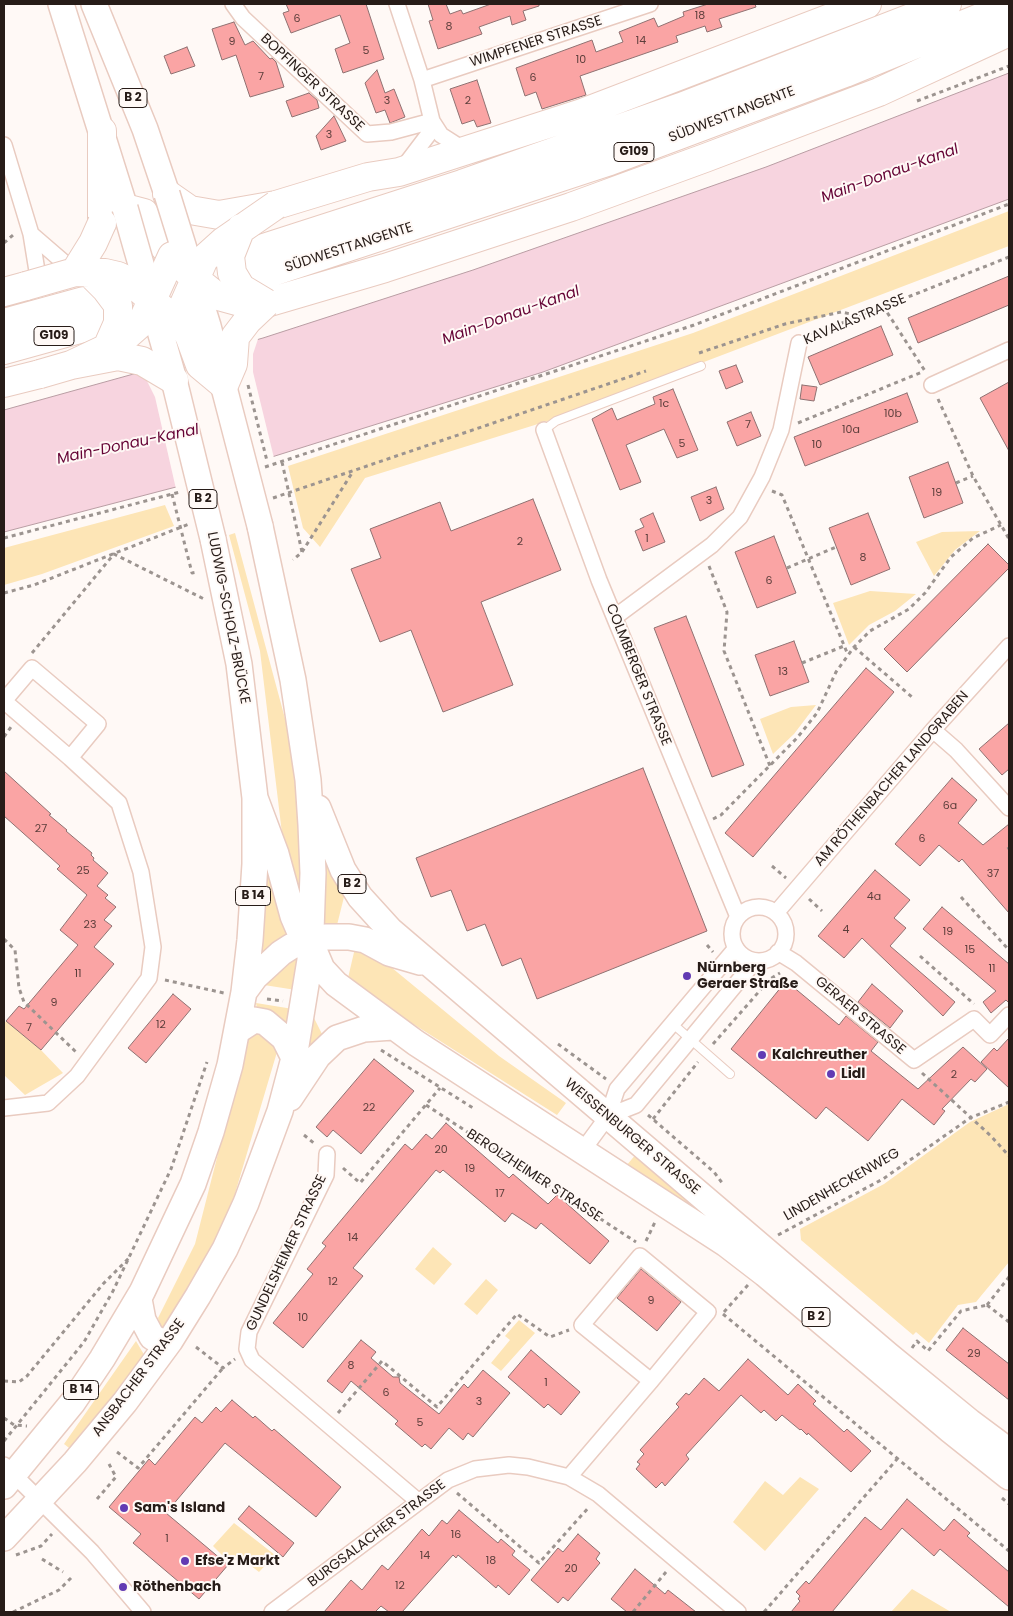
<!DOCTYPE html>
<html>
<head>
<meta charset="utf-8">
<style>
	body { margin:0 }
	#map { position:relative; width:1013px; height:1616px; overflow:hidden; background:#fff9f6; font-family:Poppins,sans-serif }
	canvas { display:block }
	.frame { position:absolute; inset:0; border:5px solid #271c18; pointer-events:none }
</style>
</head>
<body>
<div id="map">
<canvas width="1013" height="1616"></canvas>
<div class="frame"></div>
</div>
<script>
const c = document.querySelector('canvas').getContext('2d');
c.lineJoin = 'round';
function fillPath(path, color) { c.fillStyle = color; c.fill(path, 'evenodd'); }
const toPath = rows => new Path2D(rows.map(r => 'M' + r).join(''));
function trace(path, color, width, dash) { c.strokeStyle = color; c.lineWidth = width; c.lineCap = dash ? 'butt' : 'round'; c.setLineDash(dash || []); c.stroke(path); }
function label(font, color, halo, rows, align = 'center') {
  c.font = font + ' Poppins,sans-serif'; c.lineWidth = 4; c.setLineDash([]); c.textBaseline = 'middle'; c.strokeStyle = halo; c.fillStyle = color; for (const [text, x, y, turn = 0] of rows) {
    c.save(); c.translate(x, y); c.rotate((+turn || 0) * Math.PI / 180); c.textAlign = isNaN(turn) ? turn : align; if (halo) c.strokeText(text, 0, 0); c.fillText(text, 0, 0); c.restore();
  }
}
const green = toPath([
	[1009,211,1009,246,554,419,365,478,320,547,303,528,288,466,693,333],
	[165,505,174,526,42,574,4,585,4,548],
	[980,531,955,550,934,576,916,542,942,532],
	[235,533,287,726,299,796,303,917,284,850,260,651,229,535],
	[870,591,916,594,895,611,869,625,849,645,833,603],
	[816,705,794,734,773,754,760,719,791,707],
	[322,859,327,859,345,893,336,929,321,928],
	[271,875,291,938,257,964,264,876],
	[355,948,380,958,499,1056,566,1103,557,1115,380,1003,348,978],
	[296,956,300,959,296,990,264,985],
	[256,1003,293,1009,290,1029,257,1009],
	[312,1014,325,1040,303,1056],
	[6,1021,41,1050,63,1073,25,1095,4,1075,4,1024],
	[258,1033,265,1033,276,1046,277,1052,231,1207,216,1246,165,1328,161,1327,158,1318,195,1244,247,1040],
	[1009,1104,1009,1262,976,1302,958,1305,929,1343,916,1332,913,1335,801,1240,800,1229,884,1184,970,1122],
	[637,1153,743,1243,626,1166],
	[433,1247,452,1264,434,1285,415,1269],
	[486,1279,498,1290,477,1315,464,1304],
	[519,1320,535,1333,501,1371,491,1363,510,1340,505,1336],
	[136,1341,146,1358,73,1451,64,1444],
	[800,1477,819,1489,765,1551,733,1522,765,1481,783,1495],
	[234,1523,275,1555,259,1572,238,1556,225,1558,213,1546],
	[912,1589,951,1612,891,1612]
]);
const water = toPath([
	[1009,73,1009,199,543,372,176,487,4,532,4,410,263,338,473,270,766,167,1009,73]
]);
const pier = toPath([
	[259,336,253,354,253,372,274,458,176,489,155,397,147,381,135,372]
]);
const building = toPath([
	[286,4,366,4,384,59,343,73,335,49,350,43,340,15,291,33,283,13,289,11,286,4],
	[428,4,446,4,450,14,461,10,463,14,491,4,539,4,539,6,523,11,526,20,512,25,510,16,479,27,482,34,438,49,429,21,433,20,428,4],
	[708,4,755,4,756,7,719,19,722,27,707,32,705,26,676,36,678,42,580,76,586,95,542,109,536,92,525,96,516,68,592,40,596,52,623,42,619,32,654,18,658,27,684,16,683,12,708,4],
	[234,22,245,45,253,41,270,59,272,58,276,62,284,87,250,97,236,55,222,60,212,29,234,22],
	[187,47,195,66,171,74,164,56,187,47],
	[377,70,385,93,394,89,405,117,390,123,385,110,376,113,365,83,377,70],
	[477,80,491,123,477,127,474,120,462,124,450,89,477,80],
	[309,93,317,100,319,108,292,117,286,101,309,93],
	[334,116,346,141,321,150,316,136,334,116],
	[1009,276,1009,305,918,343,908,318,1009,276],
	[881,326,893,355,820,385,808,357,881,326],
	[736,365,743,382,726,389,719,371,736,365],
	[1009,382,1009,451,980,398,1009,382],
	[802,385,817,387,814,401,800,399,802,385],
	[673,389,698,450,677,458,664,429,626,445,641,482,620,490,592,419,612,408,617,420,655,404,653,397,673,389],
	[907,393,918,422,805,466,794,437,907,393],
	[751,412,761,436,737,446,727,422,751,412],
	[948,462,963,503,924,518,909,477,948,462],
	[716,487,724,509,700,521,691,497,716,487],
	[533,499,561,570,481,602,513,685,443,712,411,630,380,642,351,569,381,558,370,529,440,502,451,531,533,499],
	[653,513,665,542,643,551,635,531,644,527,640,519,653,513],
	[868,513,890,569,851,585,829,528,868,513],
	[774,536,796,593,757,608,735,552,774,536],
	[988,544,1009,565,1009,568,907,672,884,649,988,544],
	[686,616,744,765,712,777,654,628,686,616],
	[794,641,809,682,770,696,755,655,794,641],
	[866,668,894,692,753,857,725,833,866,668],
	[1009,723,1009,769,1002,775,979,749,1009,723],
	[643,768,707,931,537,999,521,958,502,966,485,924,467,931,451,890,431,897,416,858,643,768],
	[4,771,51,814,49,815,67,830,66,831,92,853,91,855,94,858,93,860,108,873,97,886,108,895,105,898,116,907,104,920,112,926,94,947,114,964,41,1050,6,1021,19,1006,24,1009,78,945,60,930,87,895,57,869,60,866,4,816,4,771],
	[952,778,977,800,958,823,983,845,1009,824,1009,913,962,859,959,862,939,845,920,866,895,844,952,778],
	[875,870,910,900,894,918,906,928,890,946,955,1002,943,1016,862,938,844,958,818,936,875,870],
	[942,907,1009,964,1009,1003,1006,1000,991,1013,983,1002,996,991,923,929,942,907],
	[786,981,839,1025,846,1016,878,1042,871,1051,918,1089,963,1047,987,1069,975,1082,971,1079,942,1109,945,1111,934,1125,902,1099,868,1141,826,1107,816,1119,731,1049,786,981],
	[872,984,903,1011,890,1028,858,1002,872,984],
	[173,994,191,1009,146,1063,128,1048,173,994],
	[1009,1038,1009,1088,981,1062,994,1048,997,1051,1009,1038],
	[374,1059,414,1091,361,1154,333,1130,327,1137,316,1127,374,1059],
	[446,1123,509,1178,513,1174,548,1204,557,1195,609,1241,590,1264,541,1223,536,1229,512,1213,505,1222,443,1170,440,1173,436,1170,353,1268,363,1276,303,1348,273,1323,313,1274,307,1269,326,1246,322,1243,405,1144,412,1150,426,1134,432,1139,446,1123],
	[641,1269,681,1302,657,1331,617,1298,641,1269],
	[963,1328,1009,1364,1009,1400,946,1350,963,1328],
	[361,1340,376,1352,371,1358,393,1377,399,1377,400,1383,439,1414,464,1384,468,1388,483,1370,510,1393,473,1437,468,1433,463,1440,449,1428,431,1449,425,1444,422,1447,395,1424,398,1421,351,1381,342,1393,327,1381,361,1340],
	[531,1350,580,1392,561,1415,548,1404,544,1408,508,1377,531,1350],
	[748,1359,788,1395,798,1384,816,1401,813,1404,844,1432,847,1429,871,1451,851,1472,808,1433,807,1435,801,1429,800,1430,782,1415,776,1421,764,1410,761,1413,741,1395,686,1455,689,1459,665,1486,662,1482,656,1488,636,1469,640,1464,637,1462,644,1454,640,1450,679,1407,676,1404,686,1393,689,1395,704,1378,719,1391,748,1359],
	[232,1400,253,1418,255,1416,272,1431,274,1429,341,1487,316,1517,225,1443,166,1513,228,1565,199,1599,133,1543,141,1534,109,1507,149,1459,155,1465,195,1417,202,1423,216,1407,221,1412,232,1400],
	[907,1499,944,1531,954,1519,970,1533,967,1536,1009,1572,1009,1607,940,1549,934,1556,902,1528,832,1612,791,1612,800,1601,798,1599,800,1596,796,1592,806,1581,809,1584,865,1517,881,1530,907,1499],
	[249,1506,294,1543,283,1557,238,1519,249,1506],
	[459,1510,498,1543,501,1539,515,1551,512,1555,530,1570,509,1595,498,1585,496,1588,458,1555,456,1558,453,1555,402,1612,389,1612,381,1606,375,1612,324,1612,351,1580,362,1590,382,1565,388,1570,422,1529,429,1536,442,1520,447,1524,459,1510],
	[578,1534,600,1553,596,1559,600,1563,568,1601,563,1597,558,1603,531,1580,558,1548,563,1552,578,1534],
	[635,1569,665,1594,668,1590,696,1612,627,1612,611,1599,635,1569]
]);
const path = toPath([
	[917,101,1009,66],
	[4,243,13,235,13,237],
	[883,306,925,371],
	[812,335,1009,257],
	[699,353,785,324,841,312,860,316],
	[938,399,973,476,1009,539],
	[798,423,922,372],
	[282,462,302,552,293,560],
	[265,467,694,325,1009,204],
	[956,483,973,476],
	[772,491,782,495,848,655],
	[172,494,192,573,198,572],
	[273,498,646,371],
	[4,538,180,492],
	[302,552,352,473],
	[709,566,727,612,724,651,770,766],
	[787,568,836,547],
	[4,593,34,585,189,524],
	[854,647,912,697],
	[32,653,114,554,204,599],
	[802,663,844,646],
	[4,737,11,727],
	[713,819,721,815,797,738,817,713,836,672,854,647,870,631,909,609,925,593,951,557,973,538,1001,525],
	[1008,847,1009,849],
	[772,866,786,878],
	[961,897,1009,950],
	[809,899,822,911],
	[4,939,15,950,19,988,24,1002,76,1052],
	[707,945,713,952],
	[920,956,974,1004],
	[165,980,224,993],
	[267,999,283,1001],
	[558,1044,606,1079],
	[713,1044,770,979,780,973],
	[381,1050,473,1108],
	[922,1073,991,1136,1009,1156],
	[426,1105,636,1242],
	[648,1115,714,1172,723,1184],
	[653,1119,698,1062],
	[304,1135,315,1144],
	[343,1168,360,1183,440,1088],
	[778,1235,883,1179,970,1118,1009,1102],
	[646,1241,655,1222],
	[987,1305,1009,1277],
	[987,1305,1009,1322],
	[724,1312,748,1285],
	[723,1314,1009,1551],
	[196,1347,223,1368,235,1359],
	[912,1348,917,1341,928,1351,961,1311,987,1305],
	[4,1381,19,1382,27,1376,103,1284,129,1258],
	[338,1413,382,1361,437,1407,517,1314,550,1337,569,1330],
	[4,1418,14,1425,27,1426],
	[4,1441,84,1342,113,1291,171,1169,207,1062],
	[117,1452,138,1468,223,1368],
	[457,1493,539,1563,589,1507],
	[1002,1498,1009,1504],
	[97,1499,116,1477,109,1464],
	[16,1555,41,1546,52,1534],
	[42,1559,63,1572],
	[13,1612,59,1590,72,1577],
	[633,1612,666,1572],
	[764,1612,898,1458]
]);
const lane = toPath([
	[544,430,556,421,701,366],
	[673,1024,730,1074]
]);
const street = toPath([
	[233,4,243,18,367,134,391,132,432,121],
	[397,4,422,80,432,121,441,135,466,151],
	[422,80,650,4],
	[4,145,31,234,37,271,36,283],
	[403,168,428,135,432,121],
	[31,234,75,272],
	[932,385,1009,350],
	[544,430,599,580,738,917],
	[615,617,712,545,740,517,762,477,781,430,799,343],
	[4,701,70,758,119,803,141,872,153,947,149,978,77,1076,48,1103,4,1108],
	[4,701,32,668,98,724,70,758],
	[933,730,956,750,1009,808],
	'732 934a27 27 0 1 1 54 0a27 27 0 1 1-54 0Z',
	[776,913,933,730,1009,646],
	[778,952,796,963,914,1060,974,1019,990,1035,1009,1015],
	[608,1116,636,1105,755,961],
	[583,1150,608,1116,617,1089,736,948],
	[327,1154,326,1175,249,1332,247,1349,252,1360,419,1502],
	[4,1465,92,1552,143,1612],
	[569,1477,651,1381,708,1312,640,1256,582,1325,651,1381],
	[272,1612,448,1480,475,1469,509,1465,528,1467,569,1477,598,1494,738,1612]
]);
const primary = toPath([
	[61,4,125,208],
	[94,4,145,129,167,194],
	[255,798,276,854,293,916,299,930,311,943,322,969,336,984,416,1043,726,1244,765,1274,950,1430,1009,1477],
	[318,808,343,870,360,897,390,930,888,1355,970,1422,1009,1451],
	[244,992,255,977,281,953,292,946,325,937,349,937,365,940,389,953,420,962],
	[237,1031,254,1020,265,1022,284,1038,294,1058],
	[290,1098,318,1056,337,1038,364,1029,393,1027],
	[139,1299,143,1320,152,1337,160,1341,170,1341],
	[4,1486,73,1402,102,1359,142,1292,193,1184,211,1132,230,1065,244,992,250,940,255,864,255,798,239,664,213,539],
	[4,1538,75,1462,125,1402,170,1341,198,1296,225,1249,246,1203,280,1111,294,1058,310,960,313,873,311,825,308,780,293,680,260,526]
]);
const highway = toPath([
	[167,194,190,210,219,215,276,205,368,177,399,172,582,113,867,4],
	[125,208,144,213,154,235,172,256],
	[102,223,102,131],
	[245,254,462,184,681,107,947,4],
	[251,279,610,161,845,73,1009,6],
	[4,292,26,286],
	[266,303,385,268,571,207,705,158,879,92,1009,32],
	[4,323,95,298],
	[4,350,105,322],
	[4,383,40,374]
]);
const pathBridge = toPath([
	[248,385,267,461]
]);
const primaryBridge = toPath([
	[167,194,208,326,260,526],
	[125,208,174,380,213,539]
]);
const highwayBridge = toPath([
	[241,228,230,256,232,273,241,288,266,303],
	[75,272,93,243,102,223],
	[89,272,106,289,118,305,118,323,107,348],
	[26,286,75,272,105,273,118,276,131,282,183,327,189,335,200,365,224,385,233,364,235,337,248,320,266,303],
	[177,320,204,259,224,241,276,205],
	[71,365,107,348,125,337,142,322,172,256,195,279,215,295,244,303,266,303],
	[40,374,71,365,118,356,142,361,174,380]
]);
const markers = [
	[687,976,5,"#623bb3"],
	[762,1055,5,"#623bb3"],
	[831,1074,5,"#623bb3"],
	[124,1508,5,"#623bb3"],
	[185,1561,5,"#623bb3"],
	[123,1587,5,"#623bb3"]
];
const numberNames = [
	["18",700,16],
	["6",297,19],
	["8",449,27],
	["14",641,41],
	["9",232,42],
	["5",366,51],
	["10",581,60],
	["7",261,77],
	["6",533,78],
	["3",387,101],
	["2",468,101],
	["3",329,135],
	["1c",664,404],
	["10b",893,414],
	["7",748,425],
	["10a",851,430],
	["5",682,444],
	["10",817,445],
	["19",937,493],
	["3",709,501],
	["1",647,539],
	["2",520,542],
	["8",863,558],
	["6",769,581],
	["13",783,672],
	["6a",950,806],
	["27",41,829],
	["6",922,839],
	["25",83,871],
	["37",993,874],
	["4a",874,897],
	["23",90,925],
	["4",846,930],
	["19",948,932],
	["15",970,950],
	["11",992,969],
	["11",78,974],
	["9",54,1003],
	["12",161,1025],
	["7",29,1028],
	["2",954,1075],
	["22",369,1108],
	["20",441,1150],
	["19",470,1169],
	["17",500,1194],
	["14",353,1238],
	["12",333,1282],
	["9",651,1301],
	["10",303,1318],
	["29",974,1354],
	["8",351,1366],
	["1",546,1383],
	["6",386,1393],
	["3",479,1402],
	["5",420,1423],
	["16",456,1535],
	["1",167,1539],
	["14",425,1556],
	["18",491,1561],
	["20",571,1569],
	["12",400,1586]
];
const shields = [
	[133,98,28],
	[634,152,40],
	[54,336,40],
	[203,499,28],
	[352,884,28],
	[253,896,35],
	[816,1317,28],
	[81,1390,35]
];
const shieldNames = [
	["B 2",133,98],
	["G109",634,152],
	["G109",54,336],
	["B 2",203,499],
	["B 2",352,884],
	["B 14",253,896],
	["B 2",816,1317],
	["B 14",81,1390]
];
const streetNames = [
	["WIMPFENER STRASSE",536,42,-18],
	["BOPFINGER STRASSE",312,83,43],
	["SÜDWESTTANGENTE",732,115,-21],
	["SÜDWESTTANGENTE",349,248,-18],
	["KAVALASTRASSE",855,320,-23],
	["LUDWIG-SCHOLZ-BRÜCKE",228,618,79],
	["COLMBERGER STRASSE",638,675,68],
	["AM RÖTHENBACHER LANDGRABEN",892,779,-49],
	["GERAER STRASSE",860,1016,40],
	["WEISSENBURGER STRASSE",632,1137,40],
	["BEROLZHEIMER STRASSE",534,1176,33],
	["LINDENHECKENWEG",842,1185,-30],
	["GUNDELSHEIMER STRASSE",287,1253,-65],
	["ANSBACHER STRASSE",139,1378,-53],
	["BURGSALACHER STRASSE",377,1534,-37]
];
const poiNames = [
	["Nürnberg",697,968],
	["Geraer Straße",697,984],
	["Kalchreuther",772,1055],
	["Lidl",841,1074],
	["Sam's Island",134,1508],
	["Efse'z Markt",195,1561],
	["Röthenbach",133,1587]
];
const waterNames = [
	["Main-Donau-Kanal",890,174,-20],
	["Main-Donau-Kanal",511,316,-20],
	["Main-Donau-Kanal",128,445,-12]
];
fillPath(green, '#fde5b6');
fillPath(water, '#f7d4df');
trace(water, '#b99da3', 1);
fillPath(pier, '#fff9f6');
fillPath(building, '#faa4a4');
trace(building, '#8f7171', 1);
trace(lane, '#e9cbc0', 10);
trace(street, '#e9cbc0', 18);
trace(primary, '#e9cbc0', 28);
trace(highway, '#e9cbc0', 30);
trace(path, '#9c9490', 3, [4, 4]);
trace(lane, '#fff', 8);
trace(street, '#fff', 15);
trace(primary, '#fff', 25);
trace(highway, '#fff', 28);
trace(primaryBridge, '#e9cbc0', 28, []);
trace(highwayBridge, '#e9cbc0', 30, []);
trace(pathBridge, '#9c9490', 3, [4, 4]);
trace(primaryBridge, '#fff', 25);
trace(highwayBridge, '#fff', 28);
for (const [x, y, r, color] of markers) { const dot = new Path2D(); dot.arc(x, y, r, 0, 2 * Math.PI); c.fillStyle = color; c.fill(dot); trace(dot, '#fff9f6', 2); }
label('11px', '#5c3e3b', null, numberNames);
for (const [x, y, w] of shields) { const box = new Path2D(); box.roundRect(x - w / 2, y - 9.5, w, 19, 4); c.fillStyle = '#fff9f6'; c.fill(box); trace(box, '#271c18', 1); }
label('bold 12px', '#271c18', null, shieldNames);
label('14px', '#271c18', '#fff9f6', streetNames);
label('bold 14px', '#271c18', '#fff9f6', poiNames, 'left');
label('italic 15px', '#650335', '#fff9f6', waterNames);
</script>
</body>
</html>
